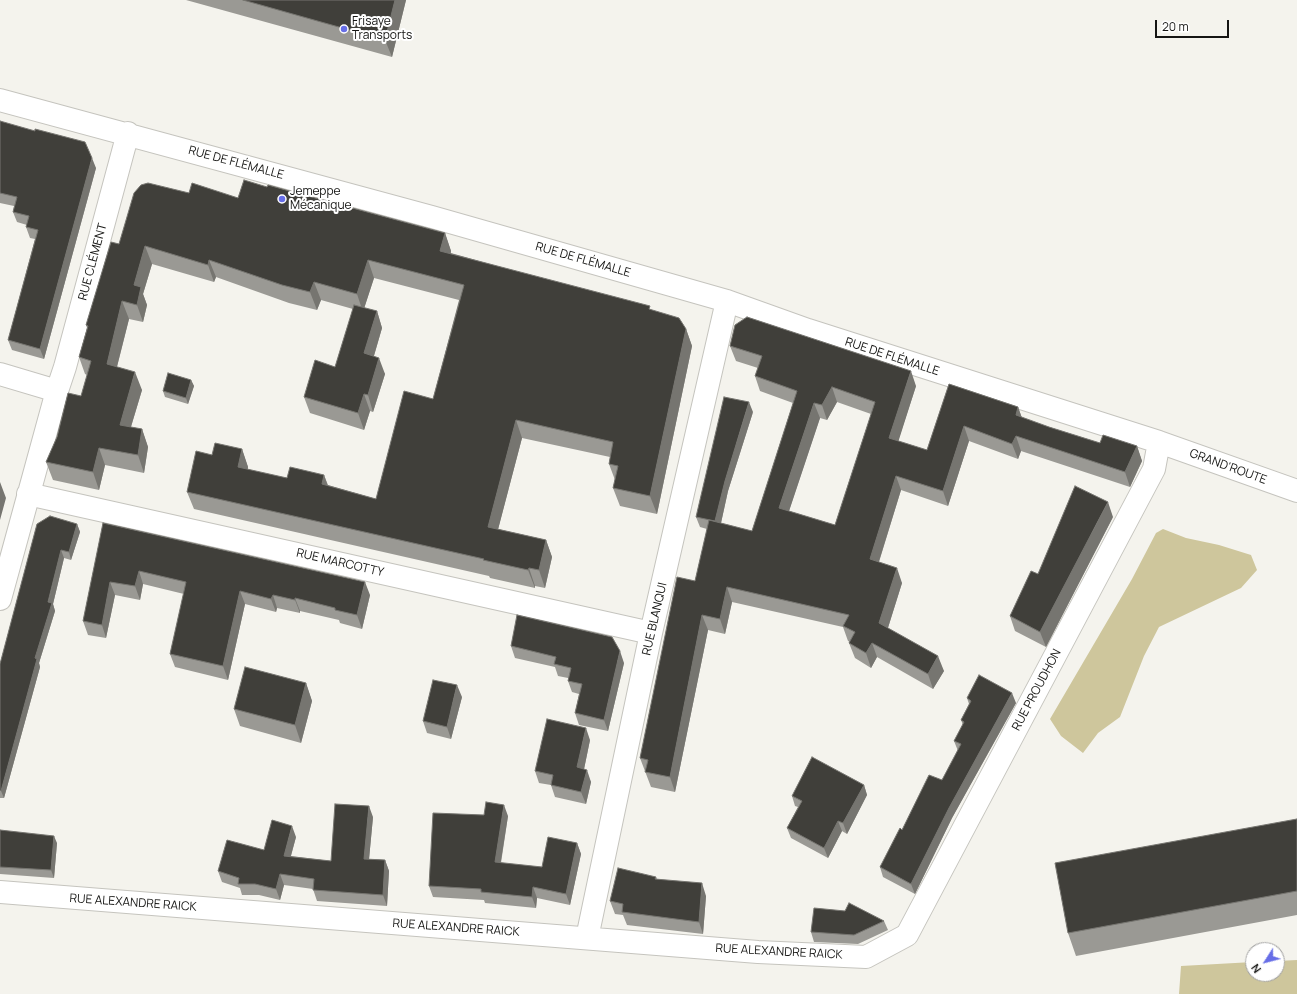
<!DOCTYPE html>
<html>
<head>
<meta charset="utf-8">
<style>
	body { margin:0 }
	#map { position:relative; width:1297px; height:994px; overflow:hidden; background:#f4f3ed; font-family:Manrope,sans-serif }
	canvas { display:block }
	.north { position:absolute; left:1245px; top:942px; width:40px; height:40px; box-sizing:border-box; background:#fff; border:1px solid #a1a1a1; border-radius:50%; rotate:234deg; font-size:11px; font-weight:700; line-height:16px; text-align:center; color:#151513 }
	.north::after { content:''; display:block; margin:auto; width:14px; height:18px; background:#676ee7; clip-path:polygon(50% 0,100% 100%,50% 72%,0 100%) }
	.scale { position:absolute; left:1155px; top:20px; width:74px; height:18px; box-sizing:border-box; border:2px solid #151513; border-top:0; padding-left:5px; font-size:12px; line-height:14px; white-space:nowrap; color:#151513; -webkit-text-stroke:3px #fff; paint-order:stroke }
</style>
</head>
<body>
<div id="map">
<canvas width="1297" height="994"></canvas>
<div class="north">N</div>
<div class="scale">20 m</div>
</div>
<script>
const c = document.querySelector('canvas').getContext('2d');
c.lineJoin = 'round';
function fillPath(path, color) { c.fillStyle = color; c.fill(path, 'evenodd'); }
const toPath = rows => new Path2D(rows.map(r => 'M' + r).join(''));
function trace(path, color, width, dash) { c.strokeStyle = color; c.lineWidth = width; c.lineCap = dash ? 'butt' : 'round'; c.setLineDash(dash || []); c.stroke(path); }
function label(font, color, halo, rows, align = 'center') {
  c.font = font + ' Manrope,sans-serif'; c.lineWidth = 4; c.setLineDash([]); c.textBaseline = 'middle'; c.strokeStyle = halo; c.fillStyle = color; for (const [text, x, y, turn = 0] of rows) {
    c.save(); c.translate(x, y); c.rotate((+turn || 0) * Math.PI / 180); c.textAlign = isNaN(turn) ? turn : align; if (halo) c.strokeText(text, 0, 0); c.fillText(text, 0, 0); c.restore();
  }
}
const forest = toPath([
	[1163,529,1186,538,1219,545,1251,555,1257,570,1241,588,1159,627,1144,656,1120,717,1098,733,1083,753,1061,736,1050,719,1132,579,1156,533],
	[1297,960,1297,994,1179,994,1181,966,1253,962,1253,974,1277,974,1277,961]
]);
const minor = toPath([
	[0,100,432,217,727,301,808,330,1159,442,1297,491],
	[0,374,57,391],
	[28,494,651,633],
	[0,599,57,391,65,367,128,133],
	[0,892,758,952,866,957,907,935,1154,469,1159,442],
	[587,938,651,633,727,301]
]);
const wall = toPath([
	[186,0,406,0,392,57],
	[0,121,96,168,44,359,12,350,8,340,35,239,30,238,26,227,27,225,17,222,13,212,14,206,0,203],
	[267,187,445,233,451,251,451,253,651,310,686,329,692,346,657,514,620,506,613,488,615,480,609,464,610,457,522,438,498,529,546,540,552,557,545,588,535,586,535,588,490,578,489,576,194,509,187,492,212,455,242,449,248,467,248,470,287,478,324,475,328,485,376,499,433,399,459,300,374,278,364,308,377,311,382,328,374,356,385,374,373,412,370,411,364,430,310,413,304,397,335,367,353,309,321,300,317,310,289,303,216,277,214,282,152,264,143,294,147,305,143,322,129,319,117,367,142,390,131,427,142,429,148,447,144,473,105,465,99,490,53,480,46,462,81,396,87,375,85,374,79,357,87,328,86,325,119,244,189,193,238,198],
	[730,346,916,386,898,441,927,450,949,384,1018,407,1022,418,1049,427,1100,443,1137,446,1142,461,1130,487,1021,451,1018,459,969,441,948,506,901,490,879,562,902,583,888,628,944,671,933,689,877,657,871,668,855,658,849,643,850,642,848,641,843,627,732,602,725,634,708,630,675,792,651,787,640,758,695,581,707,529,700,527,696,517,753,412,728,491,721,523,752,531,793,403,760,391,755,376,758,368,736,361],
	[837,402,871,414,835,525,789,511,820,418,827,420],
	[191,380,194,386,188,404,165,397,163,391],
	[1113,517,1046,647,1015,631,1010,616,1038,574],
	[103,523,370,595,362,629,340,623,339,620,300,611,300,613,277,608,276,612,245,604,228,680,175,667,170,654,184,594,143,584,140,600,115,595,106,638,88,635,83,621],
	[37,524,77,524,80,532,71,560,64,558,53,604,55,611,39,663,40,667,4,798,0,798,0,664],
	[511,646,624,663,608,731,579,725,575,713,579,694,572,692,568,681,568,678,558,676,555,667,515,658],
	[306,683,312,701,301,743,240,726,234,709],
	[462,697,451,739,427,733,423,721],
	[967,698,1016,703,952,818,915,894,883,877,880,867,902,830,942,780,958,751,954,741,963,725,961,720,969,704],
	[590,740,584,769,591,782,586,804,555,797,551,785,539,783,535,771],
	[864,785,867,795,847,834,842,831,828,858,791,838,787,828,798,807,795,806,792,796],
	[484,815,508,816,501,863,542,867,577,843,581,854,570,905,537,898,536,908,485,903,484,900,433,897,429,886],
	[373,817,369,859,385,860,389,871,387,906,317,901,313,889,284,885,280,900,259,895,242,895,240,888,222,882,218,871,264,850,296,837,291,856,331,861],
	[1297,819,1297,915,1076,956,1068,933],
	[0,830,57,843,54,878,0,874],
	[656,877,657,879,706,896,703,934,627,925,623,915,615,914,610,901],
	[884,921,888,930,858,944,814,942,811,932]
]);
const shadedWall = toPath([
	[395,0,406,0,392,57,385,40],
	[92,158,96,168,44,359,40,349],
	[445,233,451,251,447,268,440,251],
	[145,246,152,264,143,294,147,305,143,322,137,305,134,285],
	[209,260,216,277,214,282,208,265],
	[368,260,374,278,363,312,357,294],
	[314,282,321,300,317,310,310,292],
	[122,301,129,319,113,382,107,364],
	[377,311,382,328,370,369,364,353],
	[686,329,692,346,657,514,650,496],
	[379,358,385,374,373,412,368,395],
	[911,371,916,386,895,452,889,438],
	[135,372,142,390,126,443,120,425],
	[191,380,194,386,188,404,186,398],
	[832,387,837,402,827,420,822,405],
	[364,394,370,411,364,430,358,413],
	[749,402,753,412,728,491,719,532,715,521,725,481],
	[814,403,820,418,785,523,779,508],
	[1018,407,1023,421,1016,415],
	[516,420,522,438,494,545,488,527],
	[964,426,969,441,948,506,943,491],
	[142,429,148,447,144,473,138,455],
	[1016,436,1021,451,1018,459,1012,444],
	[1137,446,1142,461,1130,487,1125,472],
	[99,448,105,465,99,490,93,472],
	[242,449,248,467,244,485,238,467],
	[324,475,330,492,322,484],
	[896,476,901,490,875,574,870,559],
	[0,482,6,498,0,520],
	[1108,502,1113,517,1046,647,1040,632],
	[77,524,80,532,71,560,69,552],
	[546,540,552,557,545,588,539,570],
	[61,550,64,558,53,604,55,611,39,663,40,667,4,798,1,791,35,658],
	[529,568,535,586,535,588,528,570],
	[897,568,902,583,885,637,879,623],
	[139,571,143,584,140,600,135,586],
	[110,582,115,595,106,638,102,625],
	[365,582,370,595,362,629,357,615],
	[727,587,732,602,725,634,720,619],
	[240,591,245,604,228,680,223,666],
	[273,595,277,608,276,612,271,599],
	[295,598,300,611,300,613,295,600],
	[702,615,708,630,675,792,670,777],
	[872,643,877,657,871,668,866,653],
	[620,651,624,663,608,731,604,720],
	[938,656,944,671,933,689,928,674],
	[306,683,312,701,301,743,295,725],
	[457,685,462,697,451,739,447,727],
	[1012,693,1016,703,952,818,915,894,911,884,949,808],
	[586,728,590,740,582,779,577,767],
	[587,770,591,782,586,804,581,792],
	[864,785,867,795,847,834,843,823],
	[504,805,508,816,499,873,495,862],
	[369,806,373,817,368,870,364,859],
	[838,821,842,831,828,858,824,848],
	[292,826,296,837,288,866,284,856],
	[54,836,57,843,54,878,51,870],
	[577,843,581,854,570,905,566,894],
	[385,860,389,871,387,906,383,895],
	[280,874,284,885,280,900,276,889],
	[702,883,706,896,703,934,699,922],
	[533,887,537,898,536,908,532,897]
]);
const building = toPath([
	[243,0,395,0,385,40,243,0],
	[0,121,35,131,35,129,85,142,92,158,40,349,8,340,38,230,26,227,29,216,13,212,17,197,0,193,0,121],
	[244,180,267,187,268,185,293,192,445,233,440,251,650,306,649,309,679,318,686,329,650,496,613,488,618,466,609,464,613,442,516,420,488,527,546,540,539,570,529,568,528,570,483,560,484,559,187,492,196,451,212,455,215,443,242,449,238,467,287,478,290,467,324,475,322,484,376,499,404,391,433,399,464,285,368,260,357,294,314,282,310,292,282,285,209,260,208,265,145,246,134,285,141,287,137,305,122,301,107,364,135,372,120,425,142,429,138,455,99,448,93,472,46,462,57,437,68,393,81,396,91,361,79,357,88,326,86,325,111,242,119,244,134,193,141,185,148,183,189,193,192,183,238,198,244,180],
	[354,305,377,311,364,353,379,358,368,395,364,394,358,413,304,397,315,360,335,367,354,305],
	[747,317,911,371,889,438,927,450,949,384,1018,407,1016,415,1049,427,1100,443,1103,435,1137,446,1125,472,1016,436,1012,444,964,426,943,491,896,476,870,559,897,568,879,623,938,656,928,674,872,643,866,653,849,643,855,632,843,626,849,615,727,587,720,619,702,615,670,777,645,772,648,760,640,758,677,577,695,581,709,520,752,531,797,391,755,376,762,356,730,346,735,325,747,317],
	[832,387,875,402,835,525,779,508,814,403,822,405,832,387],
	[168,373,191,380,186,398,163,391,168,373],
	[724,397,749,402,725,481,715,521,696,517,724,397],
	[1075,486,1108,502,1040,632,1010,616,1031,571,1038,574,1075,486],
	[50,516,77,524,69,552,61,550,48,602,52,603,35,658,37,659,1,791,0,790,0,664,37,524,50,516],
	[103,523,365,582,357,615,335,610,335,608,295,598,295,600,273,595,271,599,240,591,223,666,170,654,186,582,139,571,135,586,110,582,102,625,83,621,103,523],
	[517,615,612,637,620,651,604,720,575,713,582,684,568,681,571,668,554,664,556,657,511,646,517,615],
	[245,667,306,683,295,725,234,709,245,667],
	[979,675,1012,693,949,808,911,884,880,867,900,828,902,830,929,775,942,780,961,744,954,741,964,722,961,720,971,701,967,698,979,675],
	[433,680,457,685,447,727,423,721,433,680],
	[547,719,586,728,577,767,587,770,581,792,551,785,553,775,535,771,547,719],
	[812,757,864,785,843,823,838,821,824,848,787,828,802,801,792,796,812,757],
	[486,802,504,805,495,862,542,867,548,837,577,843,566,894,533,887,532,897,481,892,481,889,429,886,433,813,484,815,486,802],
	[335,804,369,806,364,859,385,860,383,895,313,890,314,879,280,874,276,889,255,884,238,884,239,878,218,871,227,840,264,850,272,820,292,826,284,856,331,861,335,804],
	[1297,819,1297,891,1068,933,1055,863,1297,819],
	[0,830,54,836,51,870,0,867,0,830],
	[618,868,656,877,655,879,702,883,699,922,622,912,623,904,610,901,618,868],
	[849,903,884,921,854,935,811,932,814,908,845,911,849,903]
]);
const markers = [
	[344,29,4,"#676ee7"],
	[282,199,4,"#676ee7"]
];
const poiNames = [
	["Frisaye",352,22],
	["Transports",352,36],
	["Jemeppe",290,192],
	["Mécanique",290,206]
];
const streetNames = [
	["RUE DE FLÉMALLE",236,163,15],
	["RUE DE FLÉMALLE",583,260,16],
	["RUE CLÉMENT",93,262,-75],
	["RUE DE FLÉMALLE",892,357,18],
	["GRAND'ROUTE",1228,467,20],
	["RUE MARCOTTY",340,563,13],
	["RUE BLANQUI",655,619,-77],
	["RUE PROUDHON",1037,690,-62],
	["RUE ALEXANDRE RAICK",133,903,4],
	["RUE ALEXANDRE RAICK",456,928,4],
	["RUE ALEXANDRE RAICK",779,952,3]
];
fillPath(forest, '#cec69c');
trace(minor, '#c5c4be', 24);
trace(minor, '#fff', 22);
fillPath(wall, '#9a9994');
fillPath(shadedWall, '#767570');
fillPath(building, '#403f3a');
trace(building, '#767570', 1);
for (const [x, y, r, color] of markers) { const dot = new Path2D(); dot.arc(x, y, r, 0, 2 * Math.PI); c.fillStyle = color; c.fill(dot); trace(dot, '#fff', 1.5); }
label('12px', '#151513', '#fff', poiNames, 'left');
label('12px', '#151513', '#fff', streetNames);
</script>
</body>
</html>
